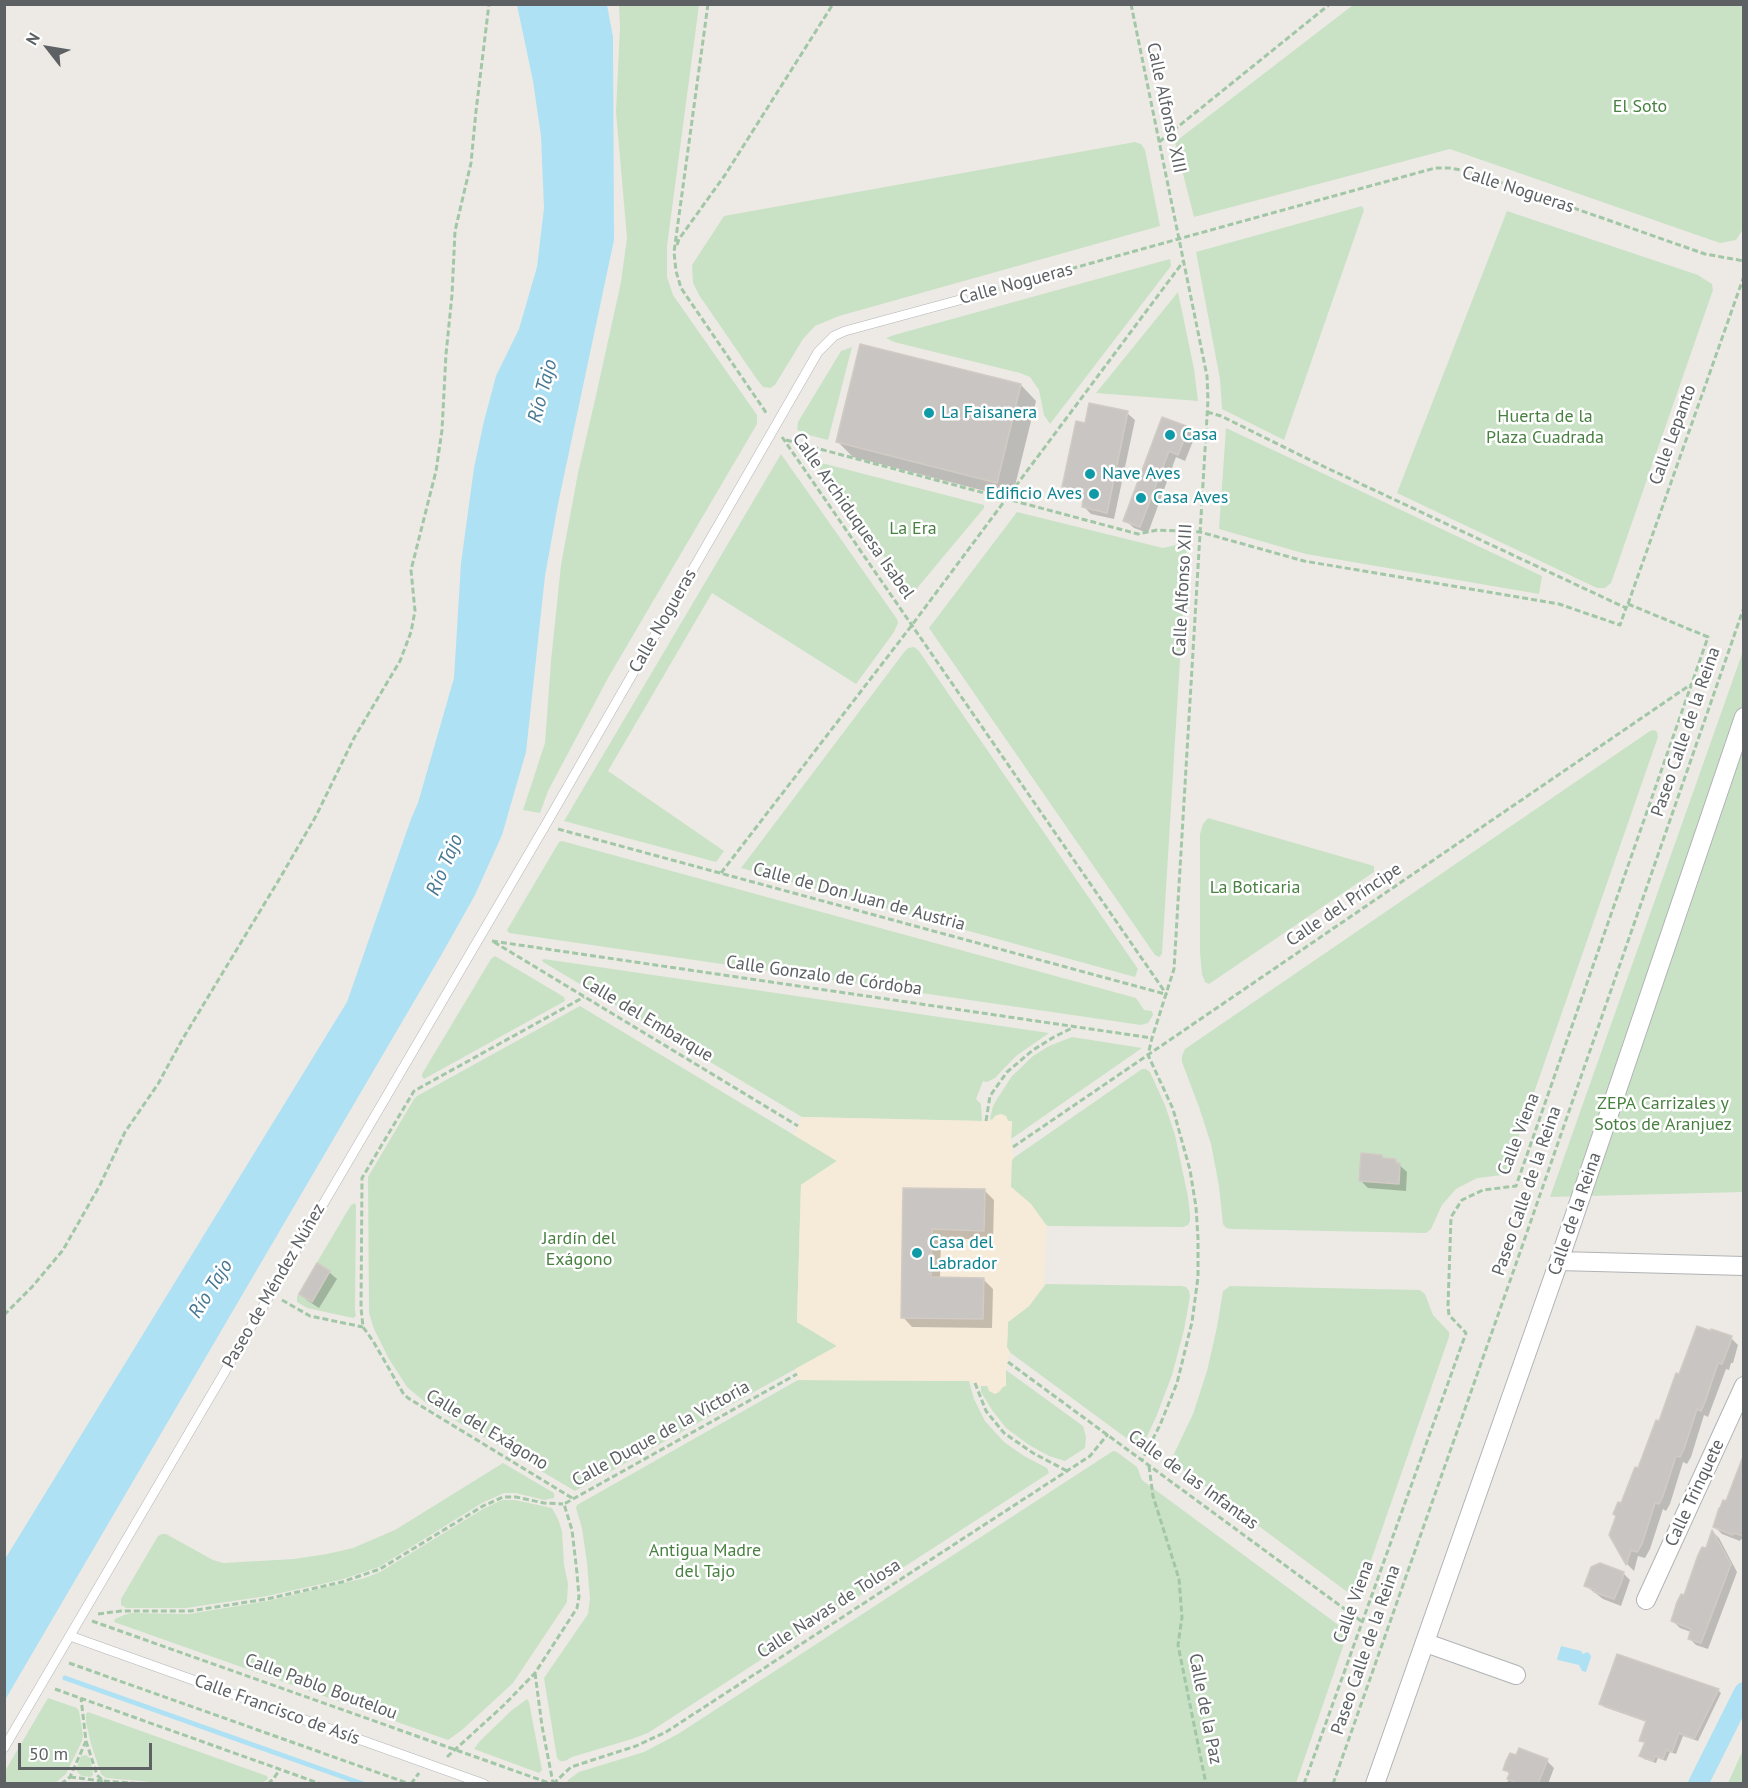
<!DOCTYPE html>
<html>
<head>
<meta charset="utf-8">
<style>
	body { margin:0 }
	#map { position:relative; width:1748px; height:1788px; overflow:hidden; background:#edeae5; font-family:"PT Sans",sans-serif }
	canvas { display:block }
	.frame { position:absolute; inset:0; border:6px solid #5d6163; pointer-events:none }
	.north { position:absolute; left:18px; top:18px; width:60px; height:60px; -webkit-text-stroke:4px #fff; paint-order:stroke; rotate:301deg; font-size:16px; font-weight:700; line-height:24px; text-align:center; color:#5d6163 }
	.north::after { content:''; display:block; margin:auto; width:21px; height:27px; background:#5d6163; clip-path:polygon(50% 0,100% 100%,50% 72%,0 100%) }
	.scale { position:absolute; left:18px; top:1743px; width:134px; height:27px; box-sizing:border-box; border:3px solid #5d6163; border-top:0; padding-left:8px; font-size:18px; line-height:21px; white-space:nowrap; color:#5d6163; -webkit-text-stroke:4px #fff; paint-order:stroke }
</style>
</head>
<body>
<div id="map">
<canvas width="1748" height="1788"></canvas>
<div class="frame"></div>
<div class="north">N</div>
<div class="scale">50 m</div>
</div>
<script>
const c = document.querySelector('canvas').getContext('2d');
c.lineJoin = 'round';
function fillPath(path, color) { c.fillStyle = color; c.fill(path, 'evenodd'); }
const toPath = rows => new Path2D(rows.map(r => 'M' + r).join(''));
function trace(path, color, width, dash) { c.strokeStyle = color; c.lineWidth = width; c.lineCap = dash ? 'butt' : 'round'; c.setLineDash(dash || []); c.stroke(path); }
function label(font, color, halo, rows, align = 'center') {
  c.font = font + ' "PT Sans",sans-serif'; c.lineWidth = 5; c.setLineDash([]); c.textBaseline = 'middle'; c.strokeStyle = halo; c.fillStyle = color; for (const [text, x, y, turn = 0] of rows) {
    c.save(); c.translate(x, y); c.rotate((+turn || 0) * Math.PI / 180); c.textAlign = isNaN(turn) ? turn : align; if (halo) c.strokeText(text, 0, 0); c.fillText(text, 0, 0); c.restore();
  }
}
const green = toPath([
	[619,5,699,5,667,246,667,277,673,295,757,415,757,424,608,678,548,791,540,813,523,810,545,743,551,661,561,565,578,473,597,391,621,282,627,238,616,112,620,27],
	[1353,5,1743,5,1743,229,1736,240,1720,243,1450,149,1194,217,1175,142],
	[1135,142,1141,144,1145,150,1160,226,839,316,815,326,803,339,775,385,770,388,763,387,756,378,699,295,693,283,692,265,724,216],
	[1362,206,1364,210,1284,440,1222,409,1220,379,1196,252],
	[1507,211,1698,275,1712,284,1713,290,1611,583,1605,588,1597,588,1397,493],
	[1170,259,1171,266,1050,424,1044,415,1039,390,1030,377,1020,373,894,342,886,338,894,335],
	[1178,292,1194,369,1198,401,1096,393],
	[852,347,828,440,801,433,797,429,798,422,841,351],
	[1226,428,1542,576,1539,594,1306,554,1219,529],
	[781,454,897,619,898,623,894,632,856,684,712,593,608,771,724,851,716,862,564,821],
	[814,461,984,505,984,508,913,593,910,592],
	[1017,512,1163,548,1184,543,1187,545,1162,954,1159,957,1155,955,929,628],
	[914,647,919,651,1138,969,1135,977,741,868,905,651,908,648],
	[1743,651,1743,1192,1550,1197],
	[1654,730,1657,732,1658,737,1506,1173,1503,1175,1477,1178,1456,1189,1442,1205,1431,1229,1426,1233,1231,1229,1226,1228,1223,1224,1219,1186,1211,1144,1199,1107,1182,1062,1182,1056,1185,1049,1650,731],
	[1208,818,1374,866,1374,872,1209,984,1205,982,1202,974,1200,952,1200,834,1203,824],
	[562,841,1136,998,1144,1010,1152,1011,1153,1015,1148,1023,1141,1025,509,933,507,930,559,842],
	[495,956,564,997,565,1001,424,1079,422,1077,422,1074,491,959],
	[544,959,1049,1033,1016,1056,995,1078,987,1082,983,1081,976,1099,981,1104,982,1121,802,1117,543,962,542,960],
	[580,1006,837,1161,801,1185,797,1322,837,1346,575,1491,426,1403,407,1387,389,1359,374,1329,369,1313,368,1177,414,1099,417,1096],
	[1072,1037,1142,1048,1011,1139,1012,1121,1008,1121,1006,1116,1001,1114,995,1116,993,1120,990,1119,993,1106,997,1099,1012,1076,1033,1056,1049,1046],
	[1142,1069,1146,1069,1150,1072,1165,1105,1175,1135,1188,1197,1190,1215,1190,1221,1188,1225,1183,1227,1049,1226,1045,1225,1031,1204,1011,1187,1012,1159],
	[355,1203,356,1206,355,1310,356,1316,353,1318,307,1308,297,1302,297,1296,351,1205],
	[1046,1284,1181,1286,1186,1287,1189,1291,1190,1296,1184,1330,1172,1375,1156,1417,1145,1441,1140,1444,1133,1443,1008,1351,1007,1347,1008,1322,1029,1306],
	[1230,1286,1420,1290,1425,1294,1433,1315,1449,1332,1449,1337,1361,1589,1357,1594,1350,1594,1174,1463,1173,1456,1193,1414,1207,1371,1217,1327,1223,1291],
	[1006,1370,1083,1426,1086,1437,1085,1448,1065,1461,1049,1456,1029,1445,1006,1428,992,1410,981,1392,981,1386,1006,1386],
	[798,1380,969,1381,974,1399,985,1421,1004,1442,1024,1456,1047,1468,1049,1473,648,1733,632,1739,572,1757,565,1761,560,1761,557,1758,544,1678,588,1614,590,1599,587,1563,582,1528,576,1508,577,1505],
	[1113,1451,1117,1452,1137,1467,1142,1480,1348,1632,1296,1783,567,1783,568,1780,579,1772,644,1752,678,1734],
	[503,1463,554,1493,554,1498,544,1500,516,1493,504,1493,482,1503,379,1567,340,1580,267,1596,186,1608,126,1608,121,1605,121,1599,158,1536,162,1534,166,1534,213,1560,223,1563,294,1559,327,1554,353,1548,395,1530],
	[502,1500,515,1500,552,1508,558,1519,562,1531,564,1565,568,1584,567,1602,513,1683,462,1730,448,1740,114,1622,115,1619,124,1615,131,1613,189,1614,267,1601,365,1578,380,1572,408,1555,483,1509],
	[48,1698,77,1708,79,1711,83,1735,82,1741,66,1774,55,1783,5,1783,5,1771],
	[527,1699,529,1702,542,1770,539,1773,474,1749,480,1741,512,1710],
	[88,1712,267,1776,268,1779,262,1783,176,1784,106,1778,101,1774,91,1744,86,1722,86,1714],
	[1743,1750,1743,1783,1728,1783],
	[86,1755,90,1758,92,1767,93,1775,91,1777,81,1776,76,1770,81,1756]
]);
const sand = toPath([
	[1001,1114,1006,1116,1008,1121,1012,1121,1011,1139,1014,1157,1011,1163,1011,1187,1031,1204,1047,1226,1044,1285,1029,1306,1008,1322,1007,1347,1010,1352,1006,1370,1006,1386,1003,1387,999,1392,995,1394,989,1391,987,1385,981,1386,969,1381,798,1380,795,1369,837,1346,797,1322,801,1185,837,1161,794,1135,802,1117,982,1121,992,1120,995,1116]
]);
const water = toPath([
	[517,5,607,5,613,37,614,240,558,504,545,576,526,752,502,835,475,895,443,952,5,1700,5,1559,347,1002,411,819,418,803,454,678,461,563,474,468,484,421,496,376,519,329,537,267,544,208,541,136,533,81],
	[1561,1646,1581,1651,1583,1654,1587,1652,1590,1654,1591,1657,1586,1672,1582,1671,1579,1665,1558,1660,1557,1659]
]);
const shadow = toPath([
	[1021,385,1036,401,1012,498,853,457,838,442],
	[1127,413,1135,420,1114,519,1091,514,1083,506,1085,497,1071,494,1063,487],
	[1163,419,1188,429,1195,436,1185,461,1176,457,1148,533,1134,528,1126,521],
	[1382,1156,1385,1160,1395,1161,1407,1172,1406,1191,1368,1188,1361,1181],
	[905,1189,984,1190,994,1200,993,1240,941,1238,940,1279,983,1279,993,1289,992,1328,912,1327,903,1317],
	[329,1272,337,1279,319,1308,308,1301,300,1294],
	[1731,1338,1738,1345,1733,1363,1731,1363,1729,1370,1726,1369,1708,1417,1704,1415,1691,1457,1687,1464,1683,1462,1670,1504,1666,1511,1663,1509,1650,1549,1645,1558,1638,1556,1634,1571,1627,1564,1611,1535,1622,1505,1680,1376],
	[1740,1492,1744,1498,1744,1540,1741,1539,1740,1541,1722,1534,1715,1527],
	[1713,1532,1719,1538,1737,1572,1708,1649,1696,1645,1689,1638,1691,1632,1680,1628,1673,1621,1685,1597],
	[1623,1573,1630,1580,1621,1606,1603,1599,1586,1586],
	[1718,1690,1721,1693,1698,1741,1683,1736,1676,1754,1670,1752,1666,1761,1658,1758,1656,1763,1644,1759,1641,1756,1646,1744,1641,1740,1647,1722,1604,1707,1601,1703],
	[1547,1761,1554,1768,1548,1784,1507,1784,1510,1775,1505,1769]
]);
const stream = toPath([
	[65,1678,363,1784]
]);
const canal = toPath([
	[1698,1784,1744,1692]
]);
const building = toPath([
	[860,344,1021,384,997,483,836,442,860,344],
	[1089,403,1128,411,1107,513,1082,507,1084,492,1062,487,1076,421,1085,423,1089,403],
	[1162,417,1189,427,1178,455,1169,451,1140,527,1123,521,1162,417],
	[1361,1153,1382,1155,1382,1158,1396,1159,1396,1163,1400,1163,1399,1184,1359,1181,1361,1153],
	[903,1188,985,1189,984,1231,932,1229,931,1277,984,1278,983,1319,901,1318,903,1188],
	[317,1263,330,1271,312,1302,299,1294,317,1263],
	[1697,1326,1711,1331,1711,1329,1732,1336,1729,1346,1722,1364,1718,1363,1705,1402,1701,1411,1697,1409,1684,1449,1680,1457,1676,1456,1663,1496,1659,1504,1655,1503,1642,1544,1637,1552,1631,1550,1626,1565,1609,1535,1616,1516,1613,1514,1618,1502,1621,1503,1635,1467,1638,1468,1656,1420,1659,1421,1676,1373,1679,1374,1697,1326],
	[1742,1459,1743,1459,1743,1536,1734,1533,1733,1535,1713,1527,1719,1508,1720,1508,1723,1500,1726,1501,1742,1459],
	[1712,1530,1731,1564,1701,1643,1688,1639,1691,1629,1671,1621,1677,1602,1681,1594,1684,1595,1698,1555,1702,1547,1706,1548,1712,1530],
	[1600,1563,1624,1572,1622,1581,1614,1599,1594,1592,1595,1590,1584,1586,1591,1567,1600,1563],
	[1617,1654,1719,1689,1694,1739,1679,1733,1672,1752,1666,1750,1663,1759,1655,1756,1653,1761,1639,1756,1645,1742,1639,1741,1646,1721,1599,1704,1617,1654],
	[1519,1748,1548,1759,1538,1784,1519,1784,1507,1779,1510,1772,1503,1770,1506,1761,1510,1753,1516,1755,1519,1748]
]);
const path = toPath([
	[708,4,674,252,676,271,681,288,767,414],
	[1131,4,1207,376,1208,400,1174,969,1152,1038,1148,1055,1173,1109,1190,1170,1196,1207,1198,1238,1198,1277,1192,1322,1177,1383,1160,1425,1142,1460],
	[1159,142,1330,4],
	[677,245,679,239,725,175,833,4],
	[976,295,1435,168,1449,168,1468,171,1705,254,1744,261],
	[1207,412,1221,416,1312,461,1626,608,1628,604],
	[782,437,1167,995],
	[786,440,1138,534,1157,530,1200,532,1304,561,1559,604,1620,625,1626,608],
	[1628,604,1744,276],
	[558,829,1165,994],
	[721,873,912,625,1183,262],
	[492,941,1152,1038],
	[494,942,798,1126],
	[986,1121,990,1096,1007,1072,1033,1050,1054,1037,1074,1027],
	[1013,1147,1690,685],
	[282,1300,310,1316,363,1327],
	[4,1315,32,1287,63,1250,100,1185,125,1132,158,1084,182,1040,280,878,316,816,354,738,400,661,411,632,415,611,411,570,436,471,442,430,446,354,452,295,455,231,471,163,476,111,489,4],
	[1008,1362,1361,1621],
	[975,1383,986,1411,1004,1433,1033,1453,1067,1471],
	[1149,1466,1153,1496,1179,1579,1182,1617,1178,1645,1206,1784],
	[572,1498,408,1398,403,1393,373,1341,363,1327,361,1308,362,1178,414,1091,584,997],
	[98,1614,121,1611,190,1611,267,1599,342,1582,380,1569,483,1506,503,1497,516,1497,544,1503,563,1504],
	[92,1621,552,1784],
	[69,1663,410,1784],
	[535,1673,542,1726,553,1783],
	[55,1689,321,1784],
	[86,1741,97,1775,103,1781,145,1784],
	[447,1757,504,1705,535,1673,577,1608,579,1597,577,1573,572,1530,564,1504,797,1374],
	[70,1777,103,1781],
	[61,1784,70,1777,86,1741,81,1698],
	[268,1784,274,1778,280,1769],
	[411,1784,419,1773],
	[553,1784,571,1767,636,1746,666,1732,1090,1456,1108,1434],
	[1304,1784,1466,1333,1449,1315,1448,1306,1451,1217,1462,1200,1483,1190,1516,1186,1708,637,1628,604],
	[1333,1784,1517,1261,1744,607]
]);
const service = toPath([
	[70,1636,484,1784],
	[4,1748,545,826,818,352,834,336,845,331,963,299]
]);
const minor = toPath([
	[1559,1261,1744,1266],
	[1646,1600,1744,1386],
	[1426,1643,1516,1675],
	[1375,1784,1559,1261,1744,717]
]);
const markers = [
	[929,413,6,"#0f9aa8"],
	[1170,435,6,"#0f9aa8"],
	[1090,474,6,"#0f9aa8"],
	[1094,494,6,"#0f9aa8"],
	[1141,498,6,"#0f9aa8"],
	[917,1253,6,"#0f9aa8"]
];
const parkNames = [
	["El Soto",1640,107],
	["Huerta de la",1545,417],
	["Plaza Cuadrada",1545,438],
	["La Era",913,529],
	["La Boticaria",1255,888],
	["ZEPA Carrizales y",1663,1104],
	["Sotos de Aranjuez",1663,1125],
	["Jardín del",579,1239],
	["Exágono",579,1260],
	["Antigua Madre",705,1551],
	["del Tajo",705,1572]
];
const streetNames = [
	["Calle Alfonso XIII",1166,108,78],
	["Calle Nogueras",1518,190,18],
	["Calle Nogueras",1016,284,-15],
	["Calle Lepanto",1673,435,-70],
	["Calle Archiduquesa Isabel",853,516,55],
	["Calle Alfonso XIII",1183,590,-87],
	["Calle Nogueras",663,621,-60],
	["Paseo Calle de la Reina",1686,732,-71],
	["Calle de Don Juan de Austria",859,897,15],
	["Calle del Príncipe",1344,905,-34],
	["Calle Gonzalo de Córdoba",824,976,8],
	["Calle del Embarque",647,1019,31],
	["Calle Viena",1519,1134,-69],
	["Paseo Calle de la Reina",1527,1191,-71],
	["Calle de la Reina",1575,1214,-71],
	["Paseo de Méndez Núñez",274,1286,-60],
	["Calle del Exágono",487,1430,31],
	["Calle Duque de la Victoria",661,1434,-29],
	["Calle de las Infantas",1193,1480,36],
	["Calle Trinquete",1695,1493,-65],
	["Calle Viena",1354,1602,-70],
	["Calle Navas de Tolosa",829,1609,-33],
	["Paseo Calle de la Reina",1366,1650,-71],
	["Calle Pablo Boutelou",321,1687,20],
	["Calle de la Paz",1205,1709,79],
	["Calle Francisco de Asís",277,1710,20]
];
const cultureNames = [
	["La Faisanera",941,413],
	["Casa",1182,435],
	["Nave Aves",1102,474],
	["Edificio Aves",1082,494,"right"],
	["Casa Aves",1153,498],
	["Casa del",929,1243],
	["Labrador",929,1264]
];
const waterNames = [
	["Río Tajo",543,391,-75],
	["Río Tajo",445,865,-67],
	["Río Tajo",211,1289,-58]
];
fillPath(green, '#c9e2c5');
fillPath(sand, '#f6ead8');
fillPath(water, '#aee1f4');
fillPath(shadow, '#0003');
trace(stream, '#aee1f4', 5);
trace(canal, '#aee1f4', 20);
fillPath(building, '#c9c5c2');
trace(building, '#d1cbc4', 1.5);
trace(service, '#b0b3b5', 10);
trace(minor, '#b0b3b5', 20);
trace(path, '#a1c7a6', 3, [6, 3]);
trace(service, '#fff', 9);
trace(minor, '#fff', 18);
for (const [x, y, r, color] of markers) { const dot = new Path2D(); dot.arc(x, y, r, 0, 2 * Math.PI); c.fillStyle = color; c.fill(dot); trace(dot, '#fff', 2); }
label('18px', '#478040', '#fff', parkNames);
label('18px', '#5d6163', '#fff', streetNames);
label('18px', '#0d838f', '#fff', cultureNames, 'left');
label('italic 20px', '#477894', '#fff', waterNames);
</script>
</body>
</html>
